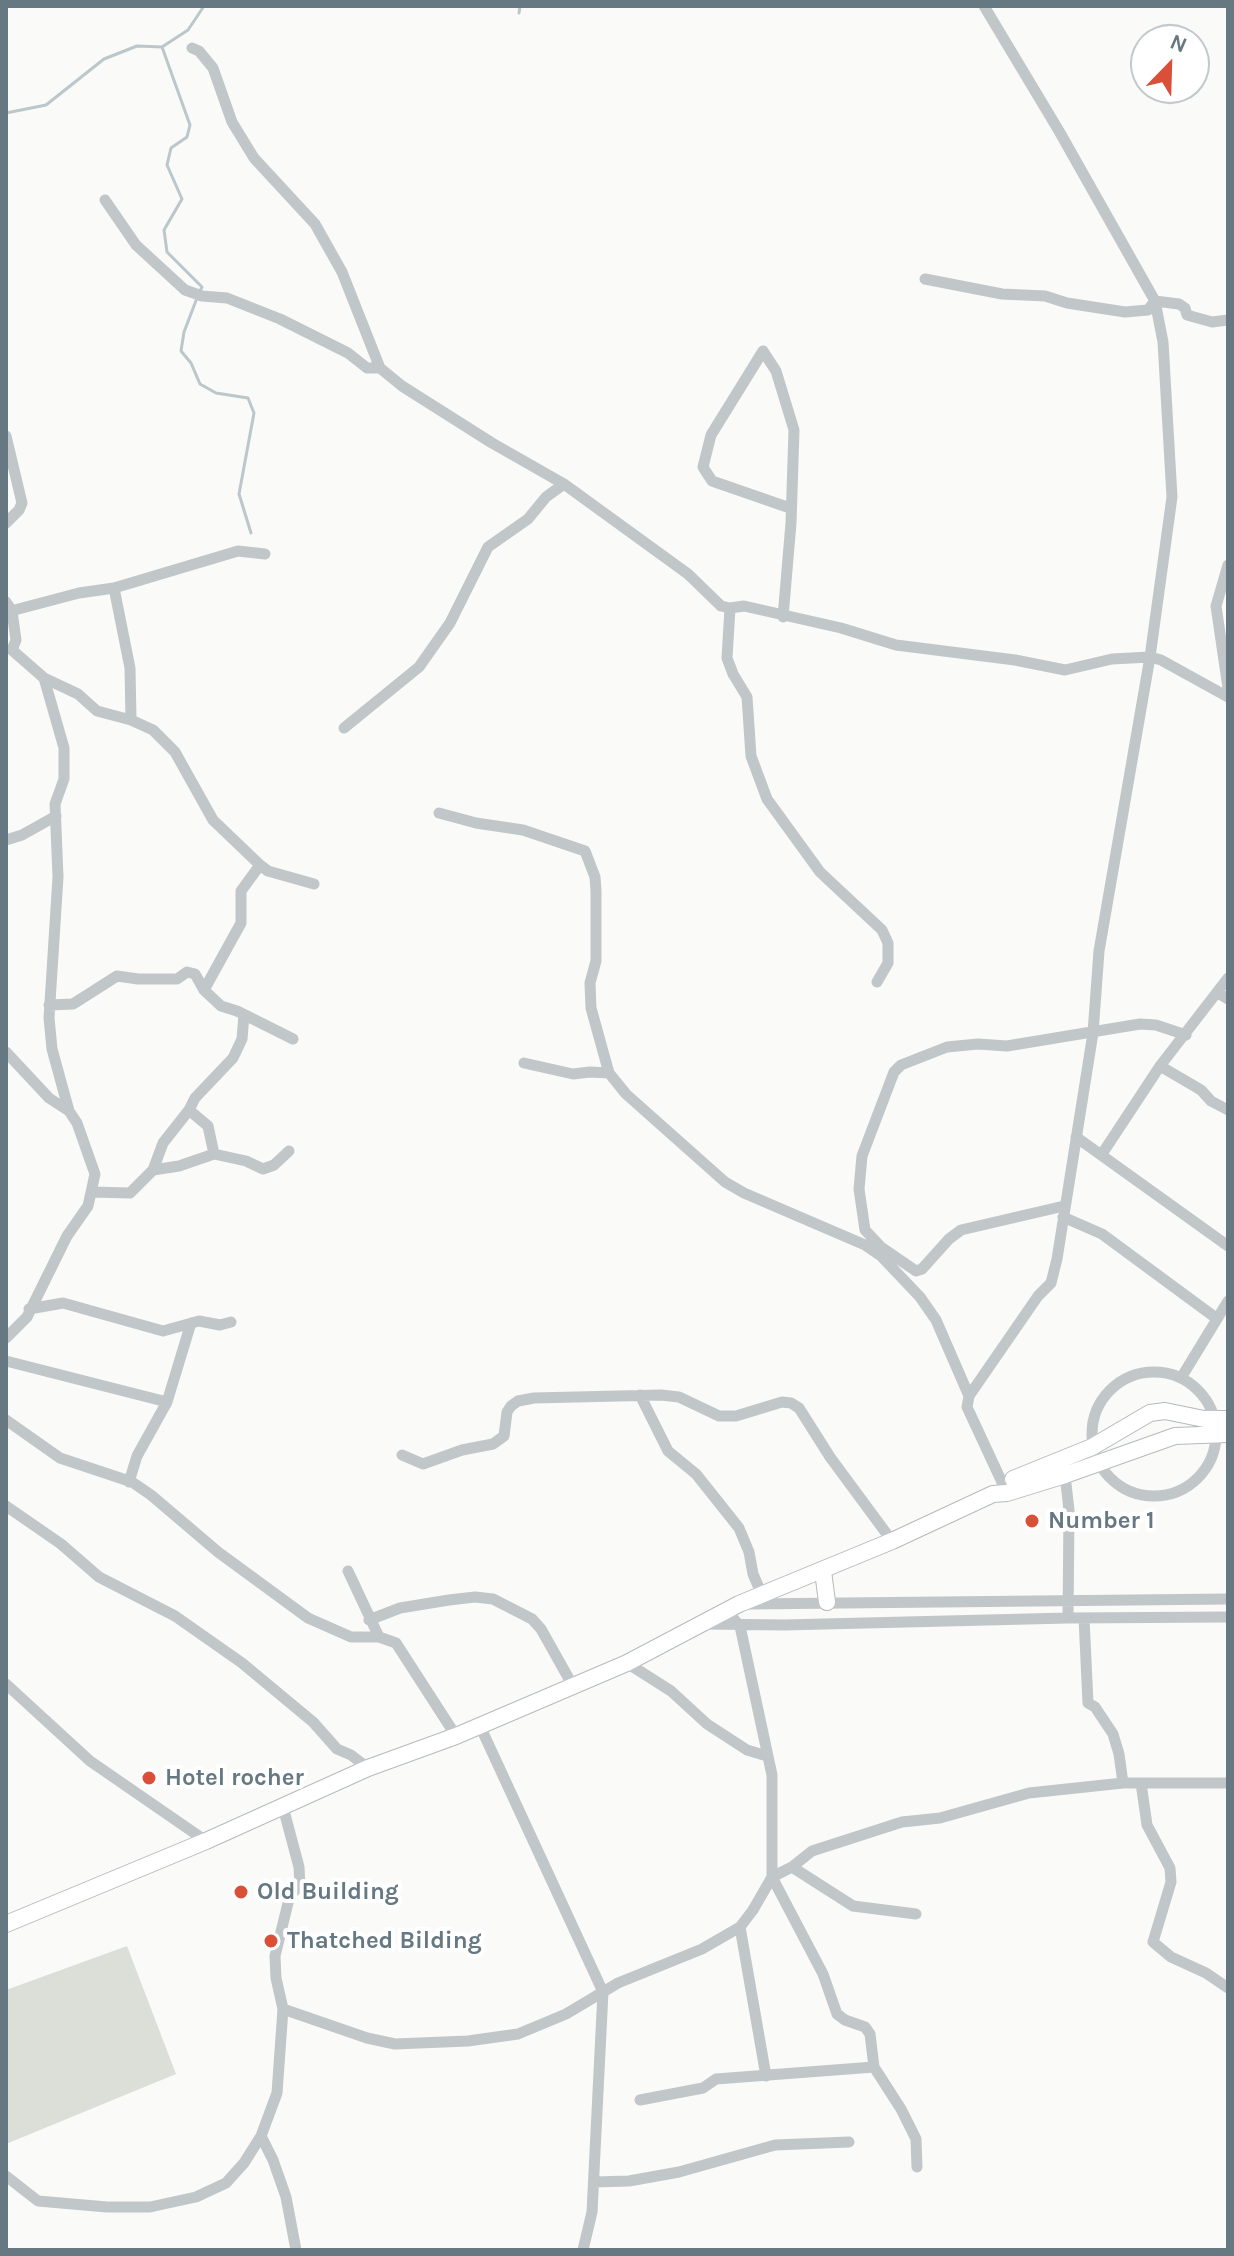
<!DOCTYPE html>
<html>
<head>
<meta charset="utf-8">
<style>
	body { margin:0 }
	#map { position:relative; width:1234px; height:2256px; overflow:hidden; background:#fafaf8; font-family:Karla,sans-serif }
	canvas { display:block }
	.frame { position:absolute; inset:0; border:8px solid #667881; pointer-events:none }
	.north { position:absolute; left:1130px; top:24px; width:80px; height:80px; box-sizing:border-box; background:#fff; border:2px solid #c2c9cd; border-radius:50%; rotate:23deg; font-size:22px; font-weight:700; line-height:32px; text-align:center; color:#667881 }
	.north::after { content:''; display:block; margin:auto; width:28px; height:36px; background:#da4f38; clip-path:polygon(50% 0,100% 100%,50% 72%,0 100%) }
</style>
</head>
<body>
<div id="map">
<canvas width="1234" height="2256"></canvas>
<div class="frame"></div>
<div class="north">N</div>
</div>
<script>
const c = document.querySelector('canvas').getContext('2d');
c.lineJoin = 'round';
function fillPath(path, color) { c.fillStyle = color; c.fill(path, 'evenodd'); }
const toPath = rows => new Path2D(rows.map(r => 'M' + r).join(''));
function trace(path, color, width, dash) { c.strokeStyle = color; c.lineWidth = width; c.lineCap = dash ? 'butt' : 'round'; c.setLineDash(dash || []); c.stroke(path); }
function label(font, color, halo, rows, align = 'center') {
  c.font = font + ' Karla,sans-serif'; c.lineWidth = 8; c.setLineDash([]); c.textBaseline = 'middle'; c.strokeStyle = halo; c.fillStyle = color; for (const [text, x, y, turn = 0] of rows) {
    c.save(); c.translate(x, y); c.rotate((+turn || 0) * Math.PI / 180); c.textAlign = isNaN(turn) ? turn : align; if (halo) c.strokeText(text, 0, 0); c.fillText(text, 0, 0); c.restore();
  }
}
const green = toPath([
	[127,1946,176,2074,6,2144,6,1990]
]);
const stream = toPath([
	[519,13,520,6],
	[162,47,190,125,187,137,171,148,167,165,182,199,164,230,167,252,202,287,200,291],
	[6,113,46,105,104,59,137,46,162,47,188,30,204,6],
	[197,298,184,332,181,351,191,363,200,384,216,393,248,398,254,413,239,494,251,533]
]);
const minor = toPath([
	[984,6,1059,131,1155,301,1163,342,1172,497,1150,657,1099,951,1093,1033,1057,1259,1051,1283,1038,1296,969,1396,967,1407,1007,1493],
	[192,48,199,51,213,68,232,122,254,158,315,224,342,272,380,368,402,386,492,443,564,484,688,574,721,606,730,608,744,606,841,628,896,645,1015,660,1065,670,1112,659,1150,657,1161,660,1228,697],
	[105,200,136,245,185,290,202,296,227,298,280,319,348,353,367,368,380,368],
	[925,279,1002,294,1045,296,1067,303,1125,312,1148,310,1155,301,1179,304,1185,308,1187,315,1212,322,1228,320],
	[6,436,22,503,19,510,6,523],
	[1228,565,1216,606,1228,688],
	[114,588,130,668,131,720],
	[6,602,12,611,16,640,12,650,44,678,64,748,64,779,55,804,58,877,49,1018,52,1049,69,1111,77,1123,95,1174,88,1206,67,1236,27,1317,6,1338],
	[730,608,727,658,733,674,747,697,751,756,767,799,820,872,882,930,888,943,888,963,877,982],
	[7,612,79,593,114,588,238,551,265,554],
	[783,617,791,523,794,430,776,371,763,351,711,435,703,467,712,481,790,508],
	[44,678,78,694,97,711,131,720,153,730,175,752,213,820,260,865,268,871,314,884],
	[344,728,419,667,450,623,488,547,528,519,546,497,564,484],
	[439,813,476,823,523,830,585,851,595,877,596,891,596,961,590,983,591,1008,609,1073],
	[6,840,22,835,56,816],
	[204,990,241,923,241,891,260,865],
	[1218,993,1228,999],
	[49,1005,73,1004,117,976,138,979,177,979,187,972,195,974,204,990,221,1006,237,1011,293,1039],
	[6,1052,49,1098,69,1111],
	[524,1063,573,1074,590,1072,609,1073,626,1094,725,1182,744,1193,865,1245,881,1256,920,1297,936,1320,969,1396],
	[1160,1066,1201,1090,1211,1101,1228,1110],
	[189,1110,208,1126,214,1154,246,1161,263,1169,274,1165,289,1151],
	[1076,1137,1228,1246],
	[1102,1154,1160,1066,1228,978],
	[153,1170,163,1143,189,1110,195,1098,233,1058,242,1039,244,1015],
	[92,1192,130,1193,153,1170,179,1166,214,1154],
	[1064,1206,961,1230,949,1239,922,1269,916,1271,881,1247,865,1230,859,1189,862,1156,894,1072,901,1065,947,1047,978,1044,1007,1046,1140,1024,1156,1025,1186,1035],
	[1063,1217,1102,1234,1216,1318],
	[29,1309,63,1303,163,1331,199,1321,220,1325,231,1322],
	[6,1361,167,1402],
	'1092 1434a62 62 0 1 1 124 0a62 62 0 1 1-124 0Z',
	[1181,1378,1228,1301],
	[640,1395,668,1451,696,1474,739,1528,749,1552,753,1574,762,1595],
	[6,1420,60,1458,132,1482,151,1495,218,1552,308,1618,351,1637,379,1637,396,1643,456,1736],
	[402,1455,423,1464,462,1450,493,1444,504,1436,507,1412,511,1406,518,1401,534,1398,661,1395,679,1397,719,1416,736,1416,782,1402,791,1403,799,1408,830,1457,892,1541],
	[1065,1475,1069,1510,1068,1618],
	[129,1482,137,1456,167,1402,191,1323],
	[6,1506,61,1544,99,1577,175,1616,242,1663,313,1722,337,1749,351,1755,368,1768],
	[348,1571,379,1637],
	[747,1604,1228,1599],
	[1084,1618,1088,1703,1095,1707,1113,1734,1119,1754,1123,1783],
	[369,1620,400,1608,449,1600,475,1597,493,1599,532,1619,541,1629,573,1686],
	[705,1624,784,1625,1068,1618,1228,1617],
	[627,1663,671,1691,707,1724,747,1750,767,1756],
	[6,1684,90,1761,206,1841],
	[480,1726,603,1992,592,2212,583,2250],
	[1141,1783,1147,1825,1170,1868,1171,1882,1153,1942,1171,1957,1206,1973,1228,1988],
	[283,1807,299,1867,300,1886,290,1895,275,1956,276,1978,283,2009,367,2038,395,2044,468,2041,518,2034,566,2014,618,1983,702,1949,740,1927,753,1910,772,1877,772,1775,740,1626,726,1610],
	[792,1867,853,1906,916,1914],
	[740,1927,766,2076],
	[640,2100,703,2088,716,2079,874,2067],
	[261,2136,273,2160,286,2197,296,2250],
	[917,2167,916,2139,901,2109,874,2067,870,2034,865,2027,845,2020,837,2014,823,1974,772,1877,792,1867,812,1851,902,1822,940,1818,1029,1793,1123,1783,1228,1783],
	[6,2176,38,2201,107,2207,150,2207,196,2197,226,2183,244,2163,261,2136,277,2093,283,2009],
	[594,2182,629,2181,679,2172,775,2145,849,2142]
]);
const highway = toPath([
	[1013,1479,1092,1447,1150,1413,1165,1411,1204,1419,1228,1419],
	[823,1571,827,1602],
	[6,1924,206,1841,368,1768,456,1736,627,1663,739,1604,892,1541,993,1494,1007,1493,1065,1475,1175,1436,1228,1434]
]);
const markers = [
	[1032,1521,8,"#da4f38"],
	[149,1778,8,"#da4f38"],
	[241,1892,8,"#da4f38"],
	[271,1941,8,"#da4f38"]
];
const poiNames = [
	["Number 1",1048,1521],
	["Hotel rocher",165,1778],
	["Old Building",257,1892],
	["Thatched Bilding",287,1941]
];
fillPath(green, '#dbdfd7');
trace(stream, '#bbc7cb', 3);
trace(highway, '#b5babc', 18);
trace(minor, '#c1c6c9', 11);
trace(highway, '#fff', 16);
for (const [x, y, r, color] of markers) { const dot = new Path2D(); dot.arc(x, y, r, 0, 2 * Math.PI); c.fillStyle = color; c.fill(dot); trace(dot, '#fff', 3); }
label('bold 24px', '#667881', '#fff', poiNames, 'left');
</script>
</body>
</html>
